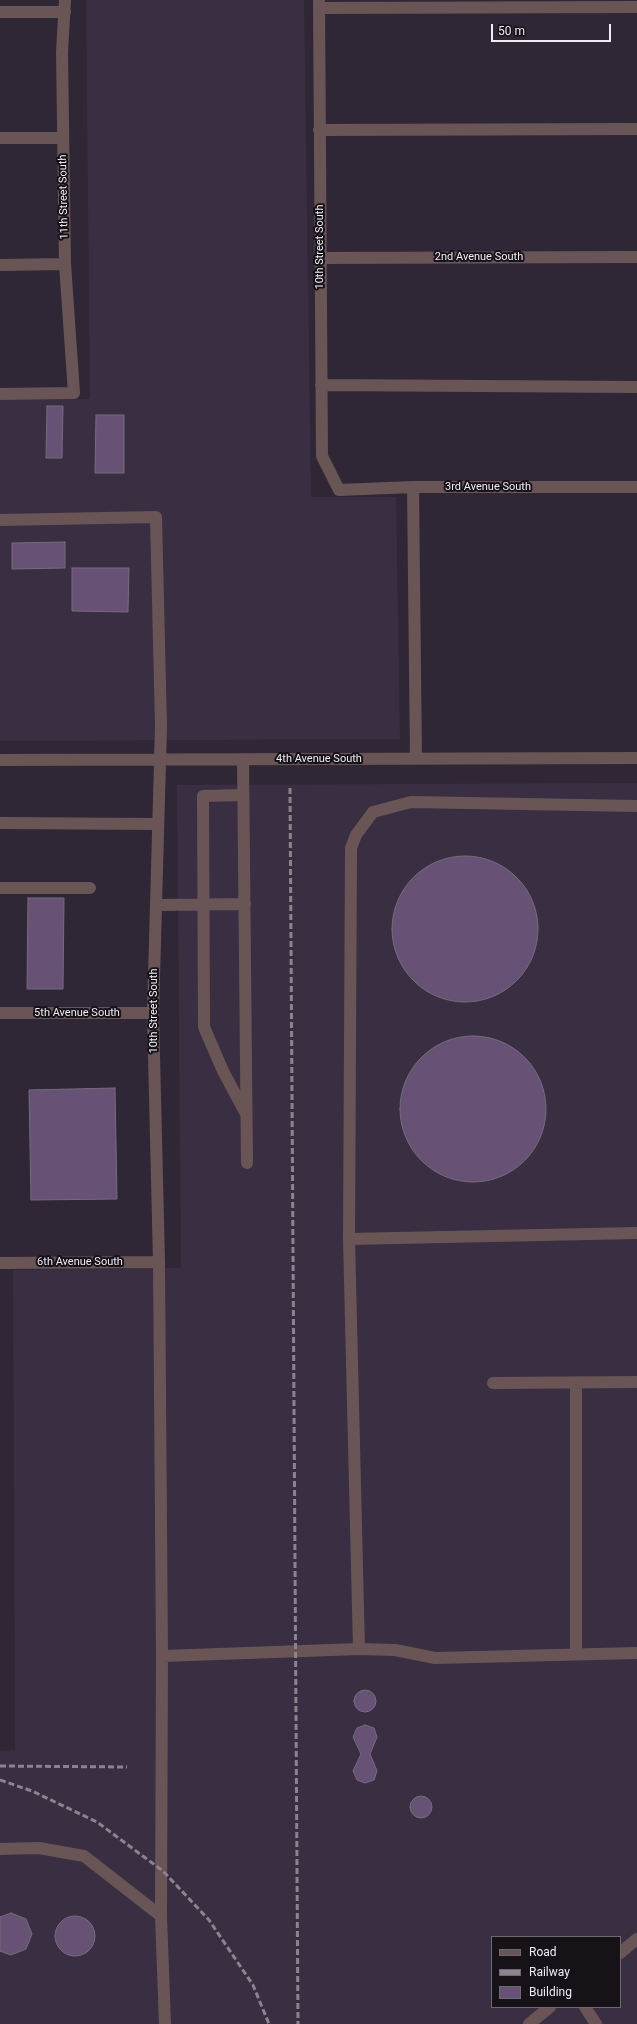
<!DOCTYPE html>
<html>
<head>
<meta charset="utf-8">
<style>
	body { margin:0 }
	#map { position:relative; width:637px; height:2024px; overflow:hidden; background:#302736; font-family:Roboto,sans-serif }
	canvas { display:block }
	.legend { position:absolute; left:491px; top:1936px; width:130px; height:72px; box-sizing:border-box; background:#161218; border:1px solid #6d6970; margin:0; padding:5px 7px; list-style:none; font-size:12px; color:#f0ebf4 }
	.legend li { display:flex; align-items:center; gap:8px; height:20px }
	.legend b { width:20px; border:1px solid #6d6970 }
	.scale { position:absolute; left:491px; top:24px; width:120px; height:18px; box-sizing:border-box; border:2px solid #f0ebf4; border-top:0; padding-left:5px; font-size:12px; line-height:14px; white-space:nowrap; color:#f0ebf4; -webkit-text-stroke:3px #161218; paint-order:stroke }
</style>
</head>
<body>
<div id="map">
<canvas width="637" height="2024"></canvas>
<ul class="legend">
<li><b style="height:5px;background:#6a5556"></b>Road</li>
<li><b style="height:5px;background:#8b8490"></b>Railway</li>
<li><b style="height:11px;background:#675175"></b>Building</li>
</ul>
<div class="scale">50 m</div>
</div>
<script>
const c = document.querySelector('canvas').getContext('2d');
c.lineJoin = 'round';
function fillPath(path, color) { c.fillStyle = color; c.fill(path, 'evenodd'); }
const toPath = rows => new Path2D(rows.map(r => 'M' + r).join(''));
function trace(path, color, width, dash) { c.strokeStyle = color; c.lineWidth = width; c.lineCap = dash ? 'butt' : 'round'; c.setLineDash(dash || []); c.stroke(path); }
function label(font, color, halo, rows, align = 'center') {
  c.font = font + ' Roboto,sans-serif'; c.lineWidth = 4; c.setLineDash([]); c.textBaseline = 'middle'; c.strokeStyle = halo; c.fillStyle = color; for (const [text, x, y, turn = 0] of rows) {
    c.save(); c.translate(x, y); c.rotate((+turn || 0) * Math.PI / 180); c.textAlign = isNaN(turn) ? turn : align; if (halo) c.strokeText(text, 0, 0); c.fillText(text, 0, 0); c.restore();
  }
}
const built = toPath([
	[86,0,304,0,311,497,396,497,400,739,0,741,0,400,90,399],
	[637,783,637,2024,0,2024,0,1751,15,1750,13,1270,181,1268,177,785],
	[492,1937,620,1937,620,2007,492,2007]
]);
const building = toPath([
	[47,406,63,406,62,458,46,458,47,406],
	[96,415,124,415,124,473,95,473,96,415],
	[65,542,65,568,12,569,12,543,65,542],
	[72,568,129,568,128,612,72,611,72,568],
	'392 929a73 73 0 1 1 146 0a73 73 0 1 1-146 0Z',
	[28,898,64,898,63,989,27,989,28,898],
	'400 1109a73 73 0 1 1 146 0a73 73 0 1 1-146 0Z',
	[115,1088,117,1199,31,1200,29,1090,115,1088],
	'354 1701a11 11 0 1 1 22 0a11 11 0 1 1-22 0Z',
	[365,1725,374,1728,377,1737,370,1754,377,1771,374,1780,365,1783,357,1780,353,1771,361,1754,353,1737,357,1728,365,1725],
	'410 1807a11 11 0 1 1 22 0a11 11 0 1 1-22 0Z',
	[11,1913,26,1919,32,1934,26,1949,11,1955,0,1951,0,1917,11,1913],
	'55 1936a20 20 0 1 1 40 0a20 20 0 1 1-40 0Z'
]);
const minor = toPath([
	[319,0,322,456,339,490,413,487,637,487],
	[319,8,637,7],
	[0,12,65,12],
	[319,130,637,129],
	[0,138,63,138],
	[320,258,637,257],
	[0,265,65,264],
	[321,385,637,387],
	[0,394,74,393,65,264,62,52,65,0],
	[413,487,416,759],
	[0,520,156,517,161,726,153,1013,159,1262,162,1656,161,1916],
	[243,759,247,1163],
	[0,760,637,758],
	[243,795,203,796,204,1027,223,1071,246,1114],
	[637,806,411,802,373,812,356,835,351,848,349,1239,359,1649,395,1650,435,1658,637,1653],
	[0,823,158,824],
	[0,888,90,888],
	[156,905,245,904],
	[0,1013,153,1013],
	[349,1239,637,1233],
	[0,1263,159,1262],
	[493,1383,637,1382],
	[576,1383,576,1654],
	[162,1656,359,1649],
	[0,1849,39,1848,84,1856,161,1916,165,2024],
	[620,1953,637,1939],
	[585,2007,596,2024],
	[529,2024,550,2007]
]);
const rail = toPath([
	[290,788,298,2024],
	[0,1766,127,1767],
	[0,1780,32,1791,97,1822,163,1871,209,1920,253,1985,269,2024]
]);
const streetNames = [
	["11th Street South",64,197,-91],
	["10th Street South",320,247,-90],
	["2nd Avenue South",479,257],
	["3rd Avenue South",488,487],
	["4th Avenue South",319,759],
	["10th Street South",154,1011,-90],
	["5th Avenue South",77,1013],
	["6th Avenue South",80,1262]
];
fillPath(built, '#3a2e42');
fillPath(building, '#675175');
trace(building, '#766c7d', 1);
trace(minor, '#6a5556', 12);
trace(rail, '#8b8490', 3, [6, 3]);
label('11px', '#f0ebf4', '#161218', streetNames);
</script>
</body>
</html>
